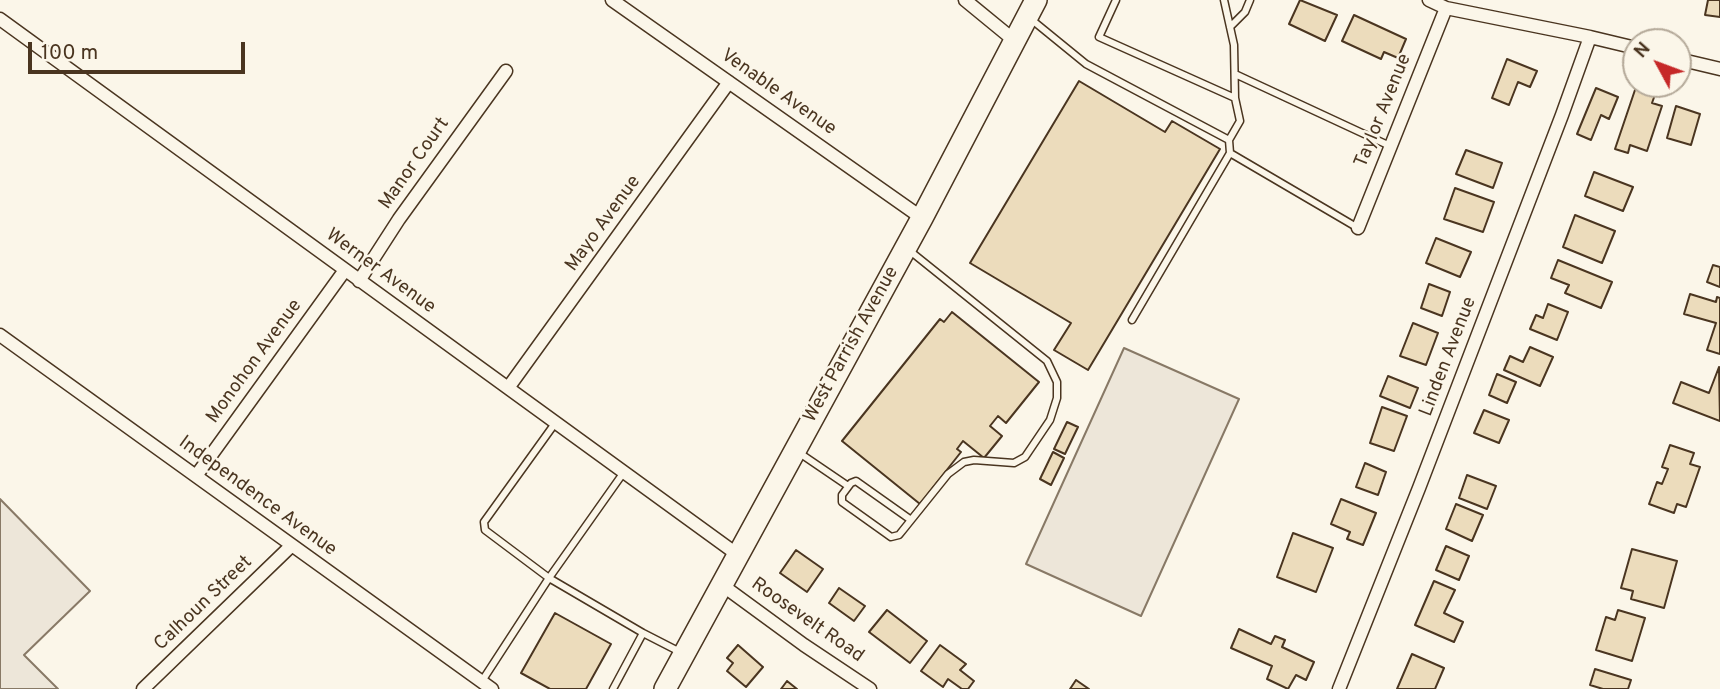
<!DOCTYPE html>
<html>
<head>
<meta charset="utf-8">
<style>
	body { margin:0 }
	#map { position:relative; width:1720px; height:689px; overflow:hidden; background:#fbf6e9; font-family:Overpass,sans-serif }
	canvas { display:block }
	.north { position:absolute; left:1622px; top:28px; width:70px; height:70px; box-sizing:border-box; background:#fbf6e9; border:2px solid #b4a999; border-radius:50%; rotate:311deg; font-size:19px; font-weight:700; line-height:28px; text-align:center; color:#4a3520 }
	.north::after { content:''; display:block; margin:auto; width:24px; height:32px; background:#c62828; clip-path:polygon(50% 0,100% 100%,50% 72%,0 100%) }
	.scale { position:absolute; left:28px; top:42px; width:217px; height:32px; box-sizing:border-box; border:4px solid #4a3520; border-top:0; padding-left:9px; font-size:21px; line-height:24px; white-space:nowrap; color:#4a3520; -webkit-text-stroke:5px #fbf6e9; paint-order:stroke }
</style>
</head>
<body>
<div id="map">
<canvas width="1720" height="689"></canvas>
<div class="north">N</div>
<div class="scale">100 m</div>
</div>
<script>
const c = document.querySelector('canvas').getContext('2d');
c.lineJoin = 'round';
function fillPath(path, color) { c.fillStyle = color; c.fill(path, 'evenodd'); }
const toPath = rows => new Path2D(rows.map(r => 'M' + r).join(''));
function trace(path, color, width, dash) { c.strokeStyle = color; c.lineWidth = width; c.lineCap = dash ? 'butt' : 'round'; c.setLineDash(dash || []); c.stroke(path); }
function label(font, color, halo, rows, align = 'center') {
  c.font = font + ' Overpass,sans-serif'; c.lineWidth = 5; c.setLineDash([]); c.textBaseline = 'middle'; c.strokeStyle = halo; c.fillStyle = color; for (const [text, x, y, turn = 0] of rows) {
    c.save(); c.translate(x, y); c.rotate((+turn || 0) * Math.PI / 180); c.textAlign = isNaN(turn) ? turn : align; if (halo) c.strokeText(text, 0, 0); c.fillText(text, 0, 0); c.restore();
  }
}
const green = toPath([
	[1124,348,1239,399,1141,616,1026,564,1124,348],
	[0,499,90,591,24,655,58,689,0,689,0,499]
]);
const building = toPath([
	[1300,0,1337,15,1325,41,1289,24,1300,0],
	[1708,0,1720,0,1720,17,1705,15,1708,0],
	[1354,15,1406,39,1398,58,1384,52,1381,59,1342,41,1354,15],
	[1507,59,1537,71,1530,87,1518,82,1509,105,1492,98,1507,59],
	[1079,81,1165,132,1172,121,1220,149,1088,370,1054,350,1071,323,970,263,1079,81],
	[1637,84,1657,89,1652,103,1662,106,1647,151,1630,145,1628,153,1615,149,1637,84],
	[1596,88,1618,97,1609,119,1601,115,1591,140,1577,134,1596,88],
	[1676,106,1700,114,1691,145,1667,138,1676,106],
	[1466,150,1502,163,1493,188,1456,174,1466,150],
	[1594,172,1633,187,1623,211,1585,196,1594,172],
	[1455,188,1494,202,1483,232,1444,219,1455,188],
	[1575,215,1615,231,1602,263,1563,247,1575,215],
	[1436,238,1471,252,1460,277,1426,263,1436,238],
	[1558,260,1612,282,1601,308,1565,293,1569,285,1551,278,1558,260],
	[1713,265,1720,267,1720,287,1707,282,1713,265],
	[1429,284,1450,292,1442,316,1421,308,1429,284],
	[1690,294,1716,302,1717,297,1720,298,1720,354,1707,350,1716,323,1684,314,1690,294],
	[1548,304,1568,312,1557,340,1530,329,1536,315,1543,318,1548,304],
	[952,312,1039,382,1006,423,998,416,990,426,1002,436,984,458,963,441,957,449,961,452,920,504,842,441,940,319,944,322,952,312],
	[1413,323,1438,333,1426,365,1400,356,1413,323],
	[1530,347,1553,357,1540,386,1504,370,1510,356,1523,362,1530,347],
	[1719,367,1720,421,1673,403,1681,382,1709,393,1719,367],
	[1497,374,1516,382,1507,403,1489,395,1497,374],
	[1388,376,1418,388,1410,408,1380,396,1388,376],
	[1382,407,1407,416,1394,451,1370,443,1382,407],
	[1484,410,1509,420,1499,443,1474,433,1484,410],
	[1067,422,1078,427,1065,454,1054,449,1067,422],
	[1670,445,1694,453,1690,464,1700,467,1686,507,1677,504,1674,513,1649,504,1657,482,1662,484,1668,469,1662,467,1670,445],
	[1053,452,1064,458,1051,485,1040,479,1053,452],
	[1365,463,1386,472,1378,495,1356,487,1365,463],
	[1467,475,1496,486,1487,509,1459,498,1467,475],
	[1341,499,1376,513,1363,545,1347,539,1350,532,1331,524,1341,499],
	[1456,504,1483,515,1472,541,1446,529,1456,504],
	[1293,533,1333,548,1316,592,1277,577,1293,533],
	[1446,546,1469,556,1459,580,1436,570,1446,546],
	[1632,549,1677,561,1664,608,1631,599,1633,591,1621,588,1632,549],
	[796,550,823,569,807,592,780,573,796,550],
	[1434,581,1455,590,1444,613,1463,622,1454,642,1415,625,1434,581],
	[839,588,865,606,854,621,829,603,839,588],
	[887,610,927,641,910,663,869,632,887,610],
	[1618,610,1645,618,1632,661,1596,650,1606,617,1615,620,1618,610],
	[555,613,611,644,586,689,550,689,521,673,555,613],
	[1239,629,1271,644,1275,636,1285,640,1282,647,1314,662,1306,680,1296,675,1288,689,1267,679,1272,666,1231,648,1239,629],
	[738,645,763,667,746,687,727,671,733,663,727,658,738,645],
	[940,645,966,664,960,670,974,681,968,689,962,689,948,679,943,687,921,671,940,645],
	[1412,654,1444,668,1435,689,1397,689,1412,654],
	[1595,669,1631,680,1628,689,1603,689,1590,685,1595,669],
	[1076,680,1089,689,1070,689,1076,680],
	[787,681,797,689,781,689,787,681]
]);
const service = toPath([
	[1116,0,1099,37,1235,98,1234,45,1224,0],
	[1032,20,1086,64,1229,140,1240,121,1235,98],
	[1230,27,1245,12,1250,0],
	[1235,74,1390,146],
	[1230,153,1358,228],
	[910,251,1047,361,1057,382,1057,398,1050,420,1025,457,1014,463,974,460,964,462,948,474,903,530,899,535,891,537,842,502,842,495,851,483,856,481,911,520],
	[1132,320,1230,153,1229,140],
	[556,422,484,522,485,530,549,578,624,472],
	[798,452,848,486],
	[482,681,549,578,643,633,682,653],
	[613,689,643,633]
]);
const minor = toPath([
	[612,0,922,218],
	[965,0,1015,41],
	[1429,0,1446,8,1590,37,1636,48],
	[0,19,738,555],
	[1678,59,1720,69],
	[1358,228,1446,8],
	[359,281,399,219,506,71],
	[0,335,492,689],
	[508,388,729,82],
	[196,476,345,270],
	[722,585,804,645,870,689],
	[143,689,291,546],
	[1339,689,1419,488,1562,115,1590,37]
]);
const primary = toPath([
	[665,689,922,218,1036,0]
]);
const streetNames = [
	["Venable Avenue",778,93,35],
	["Taylor Avenue",1384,111,-68],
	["Manor Court",415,164,-55],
	["Mayo Avenue",604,224,-54],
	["Werner Avenue",380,272,36],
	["West Parrish Avenue",852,345,-61],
	["Linden Avenue",1449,357,-69],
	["Monohon Avenue",255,362,-54],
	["Independence Avenue",257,497,36],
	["Calhoun Street",204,604,-44],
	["Roosevelt Road",807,621,35]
];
fillPath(green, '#ede6d9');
trace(green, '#887966', 2);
fillPath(building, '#ecdcbc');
trace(building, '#4a3520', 2);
trace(service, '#4a3520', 9);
trace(minor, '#4a3520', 15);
trace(primary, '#4a3520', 24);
trace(service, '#fbf6e9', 6);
trace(minor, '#fbf6e9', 12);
trace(primary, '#fbf6e9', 21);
label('19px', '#4a3520', '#fbf6e9', streetNames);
</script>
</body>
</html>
